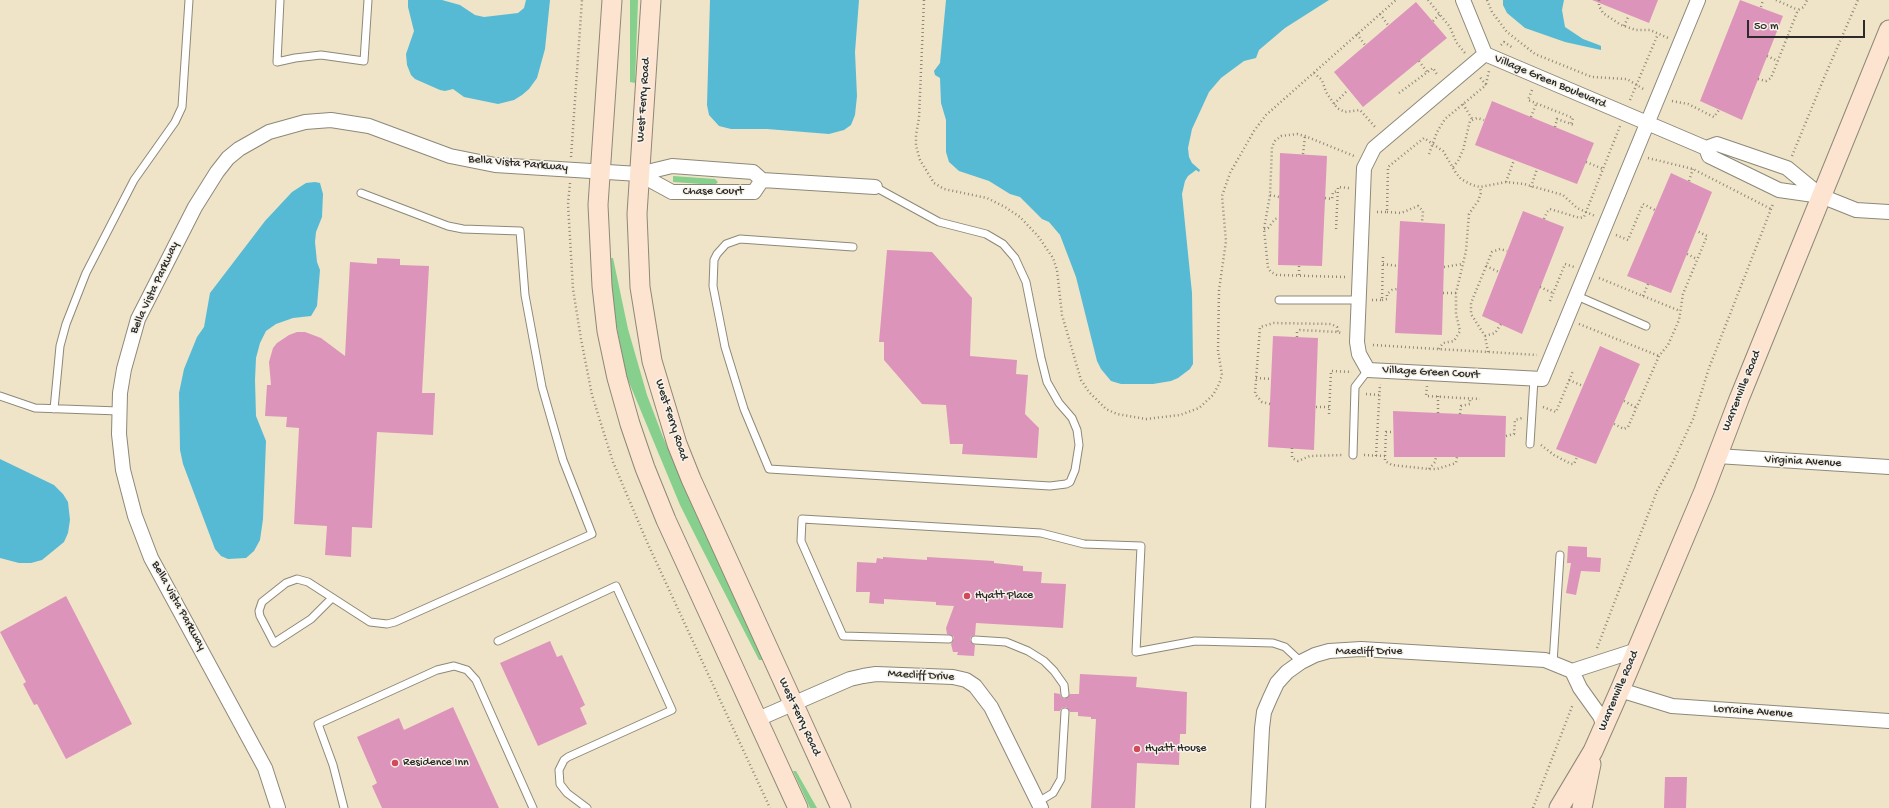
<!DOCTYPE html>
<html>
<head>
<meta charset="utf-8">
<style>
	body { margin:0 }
	#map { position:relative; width:1889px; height:808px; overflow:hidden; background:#efe4c7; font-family:"Gochi Hand",sans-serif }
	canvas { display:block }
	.scale { position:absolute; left:1747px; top:20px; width:118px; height:18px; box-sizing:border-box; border:2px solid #2b2b2b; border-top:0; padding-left:5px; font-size:12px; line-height:14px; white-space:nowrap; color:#2b2b2b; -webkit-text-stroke:3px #f7f3e8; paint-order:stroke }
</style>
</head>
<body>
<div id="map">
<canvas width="1889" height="808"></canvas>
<div class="scale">50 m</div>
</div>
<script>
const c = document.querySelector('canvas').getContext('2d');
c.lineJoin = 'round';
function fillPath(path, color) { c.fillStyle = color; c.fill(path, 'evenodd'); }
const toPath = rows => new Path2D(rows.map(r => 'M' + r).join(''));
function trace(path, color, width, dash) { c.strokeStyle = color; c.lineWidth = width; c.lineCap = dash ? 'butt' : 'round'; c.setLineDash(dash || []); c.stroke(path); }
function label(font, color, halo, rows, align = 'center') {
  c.font = font + ' "Gochi Hand",sans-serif'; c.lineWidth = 3; c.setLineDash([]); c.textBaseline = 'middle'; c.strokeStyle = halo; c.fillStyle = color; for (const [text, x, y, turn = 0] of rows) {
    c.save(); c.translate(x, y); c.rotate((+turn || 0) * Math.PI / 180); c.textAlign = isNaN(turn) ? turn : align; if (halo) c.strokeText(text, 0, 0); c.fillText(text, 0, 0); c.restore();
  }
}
const green = toPath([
	[630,0,638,0,635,83,630,82],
	[673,176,715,179,718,182,715,185,673,182],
	[609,258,613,258,628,329,647,395,663,437,763,660,759,660,697,539,680,505,626,375,614,312],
	[793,771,796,771,817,808,810,808]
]);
const water = toPath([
	[408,0,442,0,460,5,475,15,484,17,518,13,524,8,526,0,550,0,545,49,537,78,529,89,522,95,514,100,498,104,464,97,453,89,445,91,440,90,415,79,411,75,407,65,406,54,414,31,408,7],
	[710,0,859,0,855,52,857,96,855,115,851,125,844,130,829,134,767,129,731,129,719,126,709,115,707,105],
	[946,0,1329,0,1285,28,1259,50,1256,58,1244,61,1221,78,1209,92,1192,129,1188,148,1189,157,1192,163,1200,170,1199,172,1196,170,1188,176,1185,181,1182,194,1192,293,1193,364,1190,369,1178,378,1171,381,1153,384,1121,384,1111,381,1101,369,1097,361,1076,277,1060,235,1049,222,1042,219,1020,197,1010,194,989,181,959,171,949,162,946,152,946,120,941,103,940,78,935,75,934,71,940,63],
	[1503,0,1564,0,1562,10,1565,27,1583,39,1599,45,1601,46,1601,50,1565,42,1525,28,1507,13,1503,5],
	[315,182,320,183,323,194,322,217,316,232,315,242,317,262,320,270,317,306,311,316,293,318,276,324,266,331,260,343,256,358,255,380,256,416,266,441,263,519,260,540,254,551,246,558,228,559,221,556,215,549,183,464,180,450,179,393,184,369,197,337,204,327,210,293,265,221,292,192,306,183],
	[0,459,54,485,63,494,68,502,70,520,68,533,64,542,42,560,31,563,19,563,0,558]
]);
const building = toPath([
	[1592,0,1658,0,1649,23],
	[1740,0,1783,16,1742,120,1700,101],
	[1416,2,1447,38,1363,107,1334,72],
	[1492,101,1594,143,1577,184,1475,145],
	[1280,153,1327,156,1322,266,1278,265],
	[1671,173,1712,192,1671,293,1627,276],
	[1523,211,1564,227,1522,334,1482,316],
	[1400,221,1445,224,1442,335,1395,333],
	[887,250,932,252,972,298,970,356,1017,360,1016,374,1028,375,1025,414,1039,428,1037,458,962,454,963,444,950,444,946,405,922,404,884,360,884,342,879,342],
	[377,258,400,259,400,265,429,266,422,393,435,393,433,435,377,432,372,528,352,527,351,557,325,555,327,526,294,524,299,428,286,427,287,417,265,416,267,385,271,385,269,362,273,348,277,343,289,335,297,332,305,332,321,338,345,356,350,262,377,264],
	[1273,336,1318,338,1314,450,1268,447],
	[1600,346,1640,364,1596,464,1556,449],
	[1393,411,1506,416,1505,457,1394,457],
	[1568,546,1587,547,1587,557,1601,558,1600,572,1581,571,1576,595,1566,593,1571,563,1567,563],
	[883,557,927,560,927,557,994,561,994,563,1023,566,1023,571,1042,572,1041,583,1066,584,1063,628,976,623,975,635,971,637,970,640,975,645,974,656,957,655,958,652,953,652,951,644,953,641,954,637,947,634,946,628,954,606,936,605,936,602,884,599,884,604,869,603,870,592,856,592,857,562,876,563,877,558,883,559],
	[66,596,132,724,66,759,37,704,34,705,23,684,26,682,0,632],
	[550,641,557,657,562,655,585,705,580,708,587,724,538,746,500,663],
	[1080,674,1137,677,1136,687,1187,692,1186,734,1180,734,1179,765,1137,763,1135,808,1091,808,1096,719,1091,719,1091,717,1078,716,1078,712,1070,712,1066,707,1062,708,1060,711,1054,711,1054,693,1060,694,1061,697,1065,699,1070,694,1079,694],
	[453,707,499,808,382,808,372,786,377,783,357,737,399,718,404,730],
	[1665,777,1687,777,1686,808,1664,808]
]);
const path = toPath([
	[924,0,919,118,916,135,916,146,920,160,934,183,944,189,987,198,1005,207,1020,217,1038,236,1053,258,1057,270,1062,315,1081,380,1089,392,1106,409,1117,414,1146,419,1180,415,1199,408,1213,395,1219,384,1222,375,1218,351,1219,290,1226,241,1222,196,1230,173,1254,131,1266,115,1396,0],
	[1428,0,1450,27,1456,42,1465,53],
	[1487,0,1492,12,1507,32,1535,54,1592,77,1627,79,1645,90],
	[1599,0,1599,6,1603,13,1621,25,1636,30,1650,30,1668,38],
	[1776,0,1798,10],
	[1761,7,1763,0],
	[1380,14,1388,25],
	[1433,21,1440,14],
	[1624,26,1629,15],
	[1357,34,1365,45],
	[1501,45,1504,42,1513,48],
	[1767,56,1778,61],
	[1419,61,1427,72],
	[1314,73,1322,80,1326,92,1337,108,1345,112,1360,110,1376,128],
	[1758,79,1766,81,1771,78,1798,10,1804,7,1807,0],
	[1486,84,1489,71],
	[1532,90,1528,100,1573,118,1571,124],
	[1399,93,1433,68,1438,76],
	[1630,100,1658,34],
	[1672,101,1688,104,1714,117,1719,110],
	[1334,104,1348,90],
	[1463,104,1472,119],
	[1531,117,1536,104],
	[1555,127,1557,119,1574,125],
	[1303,154,1305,136],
	[1429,154,1437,132,1445,119,1486,85,1479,76],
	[1792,156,1824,78,1858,0],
	[571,157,582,0],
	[1648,158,1693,169,1771,209],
	[1586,162,1603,169],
	[1453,167,1458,161,1463,150,1470,121,1477,118,1484,120],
	[1689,181,1693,169],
	[1506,182,1514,160],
	[570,183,568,204,573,289,581,339,592,395,613,462,647,542,770,808],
	[1531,187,1537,169],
	[1270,195,1279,197],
	[1325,198,1332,199,1333,192,1338,191],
	[1377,212,1387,212,1388,167,1424,138,1443,151,1456,173,1461,179,1472,185,1480,187,1506,182,1524,184,1563,195,1577,208,1595,216],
	[1387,212,1401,213,1418,206,1423,211,1422,222],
	[1544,219,1547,212,1550,209,1580,218,1584,217,1620,126],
	[1264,229,1268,228,1275,219,1279,218],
	[1336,229,1338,187,1349,188],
	[1616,235,1628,240,1643,204,1655,210],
	[1687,254,1697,259],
	[1383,264,1398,266],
	[1299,266,1299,275],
	[1486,266,1499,272],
	[1444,267,1462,264],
	[1345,277,1277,275,1271,272,1268,268,1264,229,1270,195,1272,147,1275,141,1281,136,1297,134,1305,136,1354,156],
	[1599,278,1680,311],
	[1540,287,1553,293],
	[1443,293,1456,293],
	[1643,296,1648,284],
	[1372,300,1382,300,1383,256],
	[1382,300,1387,299,1387,294,1392,290,1397,289],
	[1550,301,1565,264,1574,267],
	[1579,324,1659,356],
	[1485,336,1495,333,1501,324],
	[1297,337,1297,332,1300,330,1338,332,1343,334],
	[1373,345,1537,355],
	[1439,349,1443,343,1454,341,1460,331,1456,314,1456,293,1466,251,1469,214,1478,201,1481,193,1480,187],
	[1488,352,1485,336,1471,314,1471,303,1492,252,1500,249,1507,251],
	[1256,378,1271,379],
	[1569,380,1583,386],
	[1427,386,1426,396,1480,399],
	[1366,394,1379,395],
	[1624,401,1637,408],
	[1270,404,1262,402,1255,394,1260,327,1274,323,1331,324,1337,327,1338,332],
	[1316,407,1330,407],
	[1543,407,1556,412,1573,371],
	[1438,413,1438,396],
	[1329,414,1331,371,1352,372],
	[1460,414,1461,406,1470,404,1470,398],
	[1614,424,1624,429,1628,427,1659,356,1668,345,1679,320,1683,294,1707,236,1697,231],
	[1506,436,1514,434,1515,420,1522,418],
	[1541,445,1554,455,1571,464,1574,464,1577,457],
	[1292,448,1292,458,1298,461,1310,456,1343,455],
	[1364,455,1385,456,1385,461,1392,465,1429,469,1437,469,1456,463,1457,457],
	[1376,456,1380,384],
	[1385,456,1386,432,1394,432],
	[1429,469,1435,462,1436,457],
	[1597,648,1657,491,1673,462,1693,419,1709,368,1773,204],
	[1533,808,1573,704]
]);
const lane = toPath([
	[280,0,277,62,295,58,321,55,364,61,368,0],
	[853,247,740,239,726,244,717,254,714,260,713,286,725,347,744,409,769,469,1050,486,1066,484,1070,482,1075,470,1079,445,1077,430,1072,418,1059,403,1047,382,1041,358,1026,282,1015,258,1003,244,986,234,939,222,875,187],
	[1577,296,1646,326],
	[1279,300,1358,300],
	[0,396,35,408,119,411],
	[54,409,60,346,66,324,86,273,134,180,175,122,182,107,189,0],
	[1530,444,1534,379],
	[1353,455,1355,387,1368,370],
	[332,598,311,619,274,643,260,616,259,611,262,602,286,583,297,579,308,582,370,622,387,624,395,622,592,534,563,460,542,387,525,295,520,231,463,229,448,226,361,193],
	[949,639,843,636,801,541,802,519,1041,533,1084,544,1141,546,1136,652,1195,641,1273,643,1285,647,1301,662],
	[975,640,1006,642,1028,651,1044,661,1054,671,1064,685,1065,694],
	[498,641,616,586,672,710,568,757,564,760,559,770,560,784,567,793,587,808],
	[1553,663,1560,555],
	[1038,802,1053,793,1061,779,1065,712],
	[344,808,333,765,318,724,437,670,454,666,467,670,476,680,533,808]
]);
const street = toPath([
	[1463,0,1485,54,1706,148,1717,144,1787,168,1821,196],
	[1485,54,1374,148,1364,168,1357,342,1359,354,1368,370,1542,379,1698,0],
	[1706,148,1709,156,1779,190,1821,196,1856,210,1889,212],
	[639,174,672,192,754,192,762,180],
	[1717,456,1889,467],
	[1572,671,1637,650],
	[1620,690,1672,706,1889,721],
	[758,719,850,679,863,676,876,674,953,677,966,680,975,686,991,707,1041,808],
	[278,808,265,768,151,558,135,516,123,470,119,434,120,393,124,369,138,319,195,207,217,172,228,158,239,149,269,132,305,122,331,120,369,126,450,156,495,165,639,174,672,166,753,172,762,180,875,187],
	[1258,808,1262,728,1264,712,1270,698,1277,683,1287,672,1301,662,1315,655,1329,651,1361,649,1545,660,1572,671,1580,688,1600,716,1604,726]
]);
const secondary = toPath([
	[612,0,598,205,602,286,607,331,617,378,630,424,645,468,666,520,798,808],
	[651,0,637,214,640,287,652,361,677,444,691,479,841,808],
	[1559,808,1593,751,1620,690,1704,491,1739,399,1889,30],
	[1582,808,1591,764]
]);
const markers = [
	[967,596,4,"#d1495b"],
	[1137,749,4,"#d1495b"],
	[395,763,4,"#d1495b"]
];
const streetNames = [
	["Village Green Boulevard",1550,82,23],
	["West Ferry Road",644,100,-86],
	["Bella Vista Parkway",518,164,5],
	["Chase Court",713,192],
	["Bella Vista Parkway",155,288,-65],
	["Village Green Court",1431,373,3],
	["Warrenville Road",1742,391,-68],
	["West Ferry Road",671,420,72],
	["Virginia Avenue",1803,462,3],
	["Bella Vista Parkway",178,606,61],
	["Maecliff Drive",1369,652],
	["Maecliff Drive",921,676,3],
	["Warrenville Road",1619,691,-67],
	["Lorraine Avenue",1753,712,4],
	["West Ferry Road",799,717,65]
];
const poiNames = [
	["Hyatt Place",975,596],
	["Hyatt House",1145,749],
	["Residence Inn",403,763]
];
fillPath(green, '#86cf8c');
fillPath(water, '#56bad4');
fillPath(building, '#dd94bb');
trace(lane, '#8d8879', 9);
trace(street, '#8d8879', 16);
trace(secondary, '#8d8879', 21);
trace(path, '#8d8879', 2.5, [1, 3]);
trace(lane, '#fff', 7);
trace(street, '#fff', 14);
trace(secondary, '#fde4d0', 19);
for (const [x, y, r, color] of markers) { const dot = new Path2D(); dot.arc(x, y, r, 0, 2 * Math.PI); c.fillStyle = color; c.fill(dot); trace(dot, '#f7f3e8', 1.5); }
label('12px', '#2b2b2b', '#f7f3e8', streetNames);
label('12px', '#2b2b2b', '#f7f3e8', poiNames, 'left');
</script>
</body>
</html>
